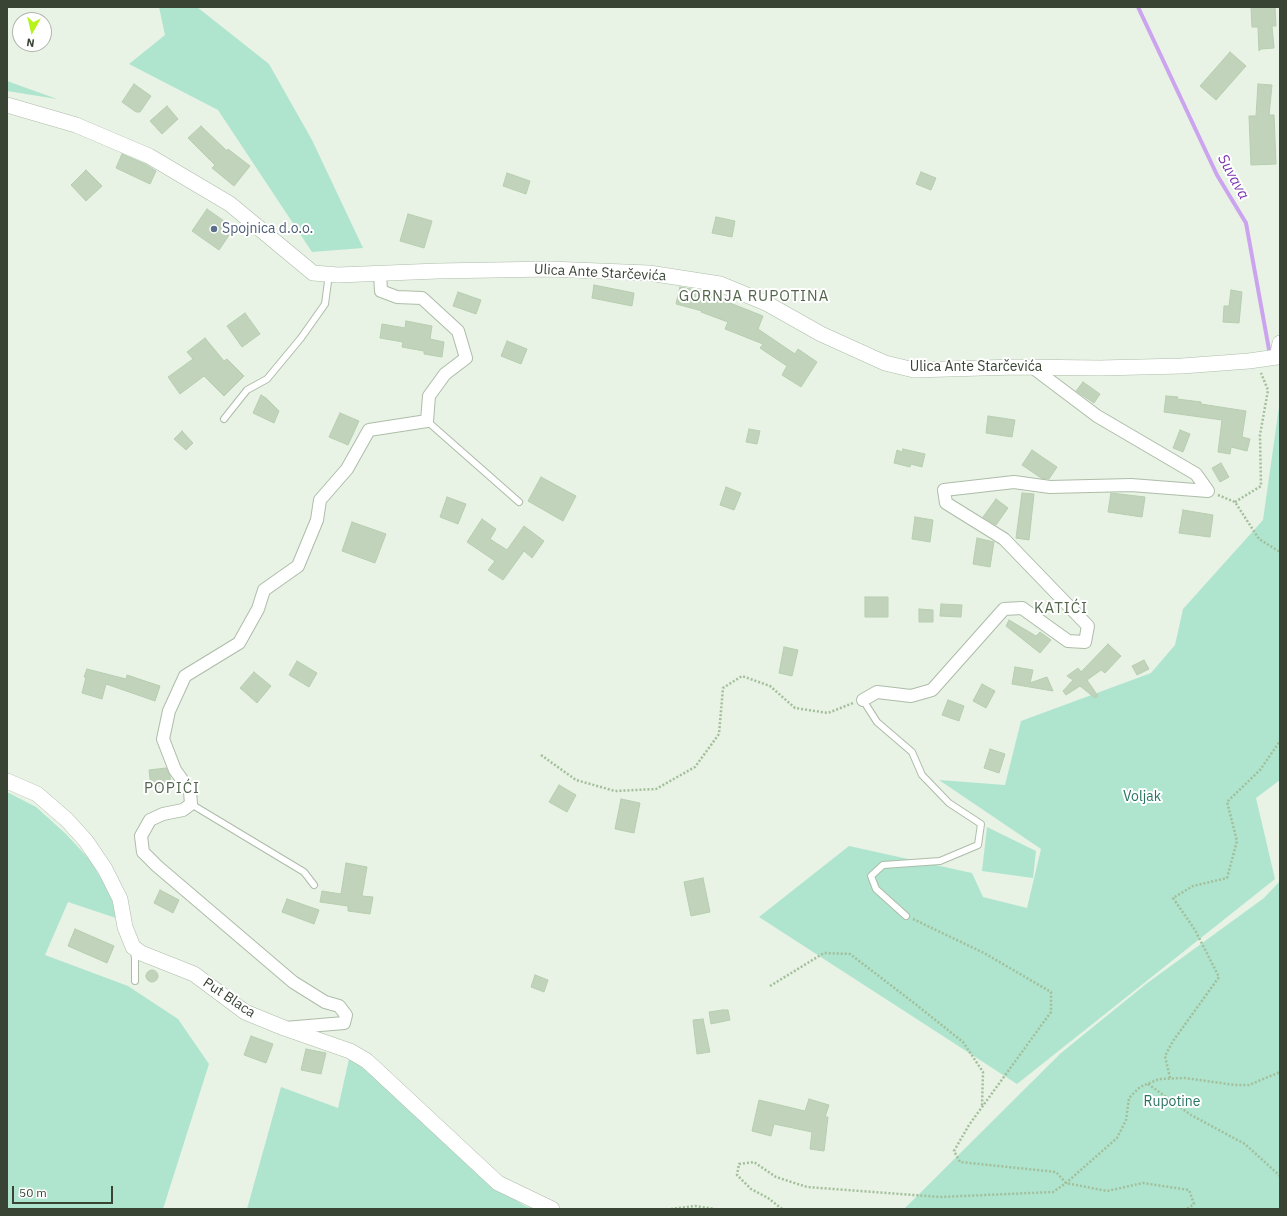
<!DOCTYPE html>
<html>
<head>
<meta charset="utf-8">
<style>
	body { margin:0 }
	#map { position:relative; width:1287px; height:1216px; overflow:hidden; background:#e8f2e5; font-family:"IBM Plex Sans",sans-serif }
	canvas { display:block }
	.frame { position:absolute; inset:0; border:8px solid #394435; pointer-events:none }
	.north { position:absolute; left:12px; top:12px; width:40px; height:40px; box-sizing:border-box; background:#fff; border:1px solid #b0b4ae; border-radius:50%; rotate:188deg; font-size:11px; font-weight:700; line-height:16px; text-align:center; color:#394435 }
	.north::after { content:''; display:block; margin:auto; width:14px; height:18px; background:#b5f31b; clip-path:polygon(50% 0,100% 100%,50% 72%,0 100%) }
	.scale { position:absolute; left:12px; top:1186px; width:101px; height:18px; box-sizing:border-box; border:2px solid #394435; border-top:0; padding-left:5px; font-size:12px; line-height:14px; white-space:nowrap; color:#394435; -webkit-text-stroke:3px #fff; paint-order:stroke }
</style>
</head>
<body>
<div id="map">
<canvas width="1287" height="1216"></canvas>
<div class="frame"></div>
<div class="north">N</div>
<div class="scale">50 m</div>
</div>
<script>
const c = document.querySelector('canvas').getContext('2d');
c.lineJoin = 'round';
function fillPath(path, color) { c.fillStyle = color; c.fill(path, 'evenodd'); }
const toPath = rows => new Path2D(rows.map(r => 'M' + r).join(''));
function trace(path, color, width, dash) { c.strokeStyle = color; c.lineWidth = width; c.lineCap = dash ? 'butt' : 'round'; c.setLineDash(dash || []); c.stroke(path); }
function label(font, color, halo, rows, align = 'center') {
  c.font = font + ' "IBM Plex Sans",sans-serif'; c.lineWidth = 4; c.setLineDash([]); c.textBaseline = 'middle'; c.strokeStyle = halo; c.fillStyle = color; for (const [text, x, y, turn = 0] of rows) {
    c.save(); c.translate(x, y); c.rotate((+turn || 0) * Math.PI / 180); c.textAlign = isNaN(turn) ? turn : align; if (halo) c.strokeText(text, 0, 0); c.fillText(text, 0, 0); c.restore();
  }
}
const green = toPath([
	[159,7,197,7,269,64,312,140,363,248,312,252,218,110,129,64,165,35],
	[7,81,57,99,7,91],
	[1280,400,1280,780,1256,798,1275,879,1017,1084,759,917,849,846,972,873,983,897,1027,908,1041,849,939,780,1005,785,1021,721,1151,673,1175,645,1183,609,1263,520],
	[7,792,36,807,66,834,90,860,111,895,116,918,68,902,45,955,128,986,178,1019,209,1064,163,1209,7,1209],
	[987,827,1036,851,1033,878,982,871],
	[1280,881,1280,1209,904,1209,1061,1053,1146,984,1264,898],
	[349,1059,375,1076,498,1189,525,1206,533,1209,247,1209,281,1087,338,1108]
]);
const stream = toPath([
	[1138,7,1217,175,1246,223,1270,355]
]);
const building = toPath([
	[1251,7,1275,7,1276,26,1272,26,1274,48,1261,49,1259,51,1258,27,1252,27,1251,7],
	[1230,52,1246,66,1216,100,1200,86,1230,52],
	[134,84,151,96,140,112,136,112,122,102,134,84],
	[1258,84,1272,85,1269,115,1274,115,1276,164,1251,165,1249,116,1256,116,1258,84],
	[167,106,178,119,162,134,150,121,167,106],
	[201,126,227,151,228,149,250,166,234,186,212,168,215,165,188,138,201,126],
	[122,154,145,164,156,171,150,184,116,168,122,154],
	[86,170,102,186,86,201,71,185,86,170],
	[921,172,936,178,931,190,916,184,921,172],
	[507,173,530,181,526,194,503,186,507,173],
	[207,209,234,228,219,250,192,231,207,209],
	[408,214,432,221,424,248,400,241,408,214],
	[716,217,735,221,732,237,712,233,716,217],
	[594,285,634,293,632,306,592,298,594,285],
	[680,287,707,292,726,299,725,301,763,316,758,329,795,354,798,349,817,362,801,387,782,375,787,366,760,348,763,344,725,329,728,322,701,312,702,311,676,304,680,287],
	[1231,290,1242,292,1239,323,1223,322,1224,306,1229,306,1231,290],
	[458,292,481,300,476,314,453,306,458,292],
	[245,313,260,334,242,347,227,326,245,313],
	[406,321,432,326,430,339,444,342,442,357,424,354,424,351,402,347,403,342,380,338,382,324,405,328,406,321],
	[205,338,224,361,227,359,244,376,224,396,204,376,180,394,168,377,193,359,187,352,205,338],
	[507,341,527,349,521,364,501,356,507,341],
	[1083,382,1100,394,1094,403,1076,391,1083,382],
	[261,395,266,398,279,411,274,423,253,413,261,395],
	[1166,396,1178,397,1177,399,1201,402,1201,404,1246,411,1242,437,1250,439,1247,451,1231,447,1230,454,1218,452,1222,420,1164,412,1166,396],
	[340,413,359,421,348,445,329,437,340,413],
	[988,416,1015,420,1012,437,986,433,988,416],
	[749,429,760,431,757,444,746,442,749,429],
	[1180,430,1190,434,1183,452,1173,448,1180,430],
	[182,431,193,443,186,450,174,439,182,431],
	[903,449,925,454,922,467,911,464,910,467,894,463,897,450,902,452,903,449],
	[1032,450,1057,467,1049,479,1041,478,1022,465,1032,450],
	[1221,463,1229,477,1220,482,1212,468,1221,463],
	[541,477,576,496,563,521,528,501,541,477],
	[726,487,741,493,734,510,720,505,726,487],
	[1022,493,1034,494,1029,540,1016,538,1022,493],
	[1111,493,1145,497,1142,517,1108,512,1111,493],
	[447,497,466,504,458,524,440,517,447,497],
	[996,499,1008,508,996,525,983,517,996,499],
	[1183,510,1213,515,1210,537,1179,533,1183,510],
	[915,517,933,520,930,542,912,539,915,517],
	[482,519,496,529,490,539,507,550,524,526,544,541,532,558,524,551,503,580,488,570,495,561,467,542,482,519],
	[352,522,386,534,375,563,342,551,352,522],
	[977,538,994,542,990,567,973,564,977,538],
	[865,597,888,597,888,617,865,617,865,597],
	[941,604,962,605,961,617,940,616,941,604],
	[919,609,933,610,933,622,919,622,919,609],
	[1009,620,1036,636,1040,632,1051,640,1040,653,1006,626,1009,620],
	[1108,644,1121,656,1105,673,1101,670,1087,680,1098,696,1095,698,1080,686,1066,695,1063,691,1073,680,1067,676,1078,668,1081,672,1108,644],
	[784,647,798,650,792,676,779,673,784,647],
	[1144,660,1149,669,1137,675,1132,666,1144,660],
	[297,661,317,673,309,687,289,675,297,661],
	[1015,667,1033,670,1030,683,1047,677,1053,691,1012,684,1015,667],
	[87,669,126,679,127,675,160,686,155,701,106,684,102,699,82,693,86,677,84,677,87,669],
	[254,672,271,686,257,703,240,688,254,672],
	[982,684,995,691,986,708,973,701,982,684],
	[948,700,964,706,959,721,942,715,948,700],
	[990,749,1005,754,999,773,984,768,990,749],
	[166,768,170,776,171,784,151,787,149,770,166,768],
	[559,785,576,795,567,812,549,802,559,785],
	[621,799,640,803,634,833,615,829,621,799],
	[346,863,367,867,362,896,373,897,370,914,348,911,348,906,320,902,322,891,341,894,346,863],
	[703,878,710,912,691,916,684,882,703,878],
	[160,890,179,900,173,913,154,903,160,890],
	[287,899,319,910,314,924,282,912,287,899],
	[75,929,114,946,107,963,68,946,75,929],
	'146 976a6 6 0 1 1 12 0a6 6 0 1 1-12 0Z',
	[535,975,548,980,544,992,531,987,535,975],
	[723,1010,728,1010,730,1020,711,1024,709,1012,723,1010],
	[703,1019,710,1052,697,1054,693,1020,703,1019],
	[251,1036,273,1044,266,1063,244,1055,251,1036],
	[306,1049,326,1053,321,1074,301,1070,306,1049],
	[809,1099,829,1105,825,1117,828,1117,824,1151,810,1149,812,1132,774,1124,771,1136,752,1131,759,1100,805,1111,809,1099]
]);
const path = toPath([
	[1218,495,1235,502,1259,539,1280,552],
	[1235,502,1261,486,1260,435,1268,390,1261,373],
	[541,755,576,780,615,791,656,789,695,767,719,734,723,688,742,676,770,686,795,708,828,713,853,703],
	[913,919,984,953,1051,992,1051,1012,969,1125,954,1151,960,1162,1056,1172,1066,1183,1107,1191,1143,1183,1189,1190,1194,1204,1187,1209],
	[770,986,824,953,850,954,914,1003,963,1042,983,1072,982,1107],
	[1170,1078,1165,1056,1173,1041,1219,977,1195,930,1173,898,1193,886,1227,878,1237,841,1227,802,1260,770,1280,741],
	[1148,1084,1191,1115,1245,1144,1280,1176],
	[671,1209,695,1206,715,1209],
	[782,1209,768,1198,751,1189,737,1175,739,1164,754,1162,776,1177,807,1187,940,1197,1053,1192,1066,1183,1117,1138,1126,1120,1129,1098,1140,1087,1159,1079,1185,1078,1235,1085,1249,1085,1280,1072]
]);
const service = toPath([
	[224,419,247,390,267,379,301,338,325,304,329,274],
	[427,421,519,502],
	[863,700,877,722,912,752,922,775,949,803,981,824,978,845,940,861,883,865,871,876,876,889,906,916],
	[191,804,304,872,314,885],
	[134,950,135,959,135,981]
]);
const minor = toPath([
	[863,700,877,692,911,696,932,690,1004,609,1022,608,1068,641,1085,642,1088,626,1004,539,946,503,944,490,1014,482,1050,487,1131,485,1208,491,1196,474,1097,416,1032,367],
	[285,1028,344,1023,346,1015,339,1006,325,1002,293,982,157,866,143,852,141,836,150,820,163,814,183,810,191,804,190,791,175,770,163,739,169,711,185,676,239,643,258,609,264,590,298,566,317,520,320,500,347,469,369,430,427,421,429,396,445,374,466,358,458,331,422,298,397,297,381,291,380,273]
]);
const tertiary = toPath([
	[7,105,76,125,149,156,230,204,313,273,338,275,438,271,550,269,649,273,720,284,766,303,821,334,885,363,914,370,1016,367,1100,368,1182,366,1249,361,1277,357,1280,343],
	[7,781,37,794,67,820,86,841,105,869,120,899,125,927,133,947,141,953,194,974,245,1012,284,1028,350,1051,367,1061,498,1183,552,1209]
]);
const markers = [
	[214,229,4,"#5c6f8a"]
];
const serviceNames = [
	["Spojnica d.o.o.",222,229]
];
const streetNames = [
	["Ulica Ante Starčevića",600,273,3],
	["Ulica Ante Starčevića",976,367],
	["Put Blaca",229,998,34]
];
const parkNames = [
	["Voljak",1142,797],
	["Rupotine",1172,1102]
];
const waterNames = [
	["Suvava",1233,177,61]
];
const neighbourhoodNames = [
	["GORNJA RUPOTINA",754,297],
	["KATIĆI",1061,609],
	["POPIĆI",172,789]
];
fillPath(green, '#afe5cf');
trace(stream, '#cca3ee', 4);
fillPath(building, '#c1d3bb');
trace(building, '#b6ceaf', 1);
trace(service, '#adbda8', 8);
trace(minor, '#adbda8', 14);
trace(tertiary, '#adbda8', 16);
trace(path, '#a2bf9a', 2.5, [2, 2]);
trace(service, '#fff', 6);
trace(minor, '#fff', 12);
trace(tertiary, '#fff', 15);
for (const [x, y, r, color] of markers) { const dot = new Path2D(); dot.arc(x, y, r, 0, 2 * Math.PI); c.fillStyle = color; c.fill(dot); trace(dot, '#fff', 1.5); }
label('14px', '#4e5e75', '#fff', serviceNames, 'left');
label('14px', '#394435', '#fff', streetNames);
label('14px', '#2a7462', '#fff', parkNames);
label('italic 15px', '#7732ad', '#fff', waterNames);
c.letterSpacing = '1px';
label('15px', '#54674d', '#fff', neighbourhoodNames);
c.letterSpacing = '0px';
</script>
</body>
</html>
